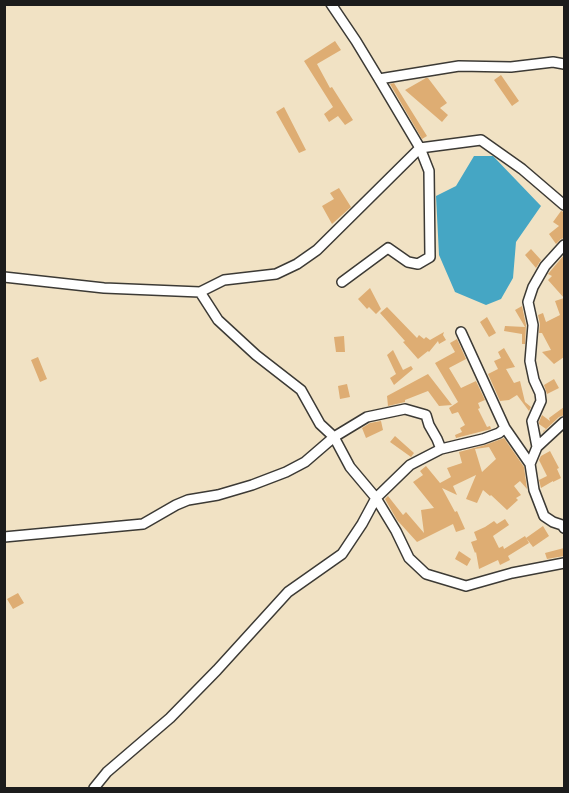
<!DOCTYPE html>
<html>
<head>
<meta charset="utf-8">
<style>
	body { margin:0 }
	#map { position:relative; width:569px; height:793px; overflow:hidden; background:#f1e2c4; font-family:Mynerve,sans-serif }
	canvas { display:block }
	.frame { position:absolute; inset:0; border:6px solid #1c1c1c; pointer-events:none }
</style>
</head>
<body>
<div id="map">
<canvas width="569" height="793"></canvas>
<div class="frame"></div>
</div>
<script>
const c = document.querySelector('canvas').getContext('2d');
c.lineJoin = 'round';
function fillPath(path, color) { c.fillStyle = color; c.fill(path, 'evenodd'); }
const toPath = rows => new Path2D(rows.map(r => 'M' + r).join(''));
function trace(path, color, width, dash) { c.strokeStyle = color; c.lineWidth = width; c.lineCap = dash ? 'butt' : 'round'; c.setLineDash(dash || []); c.stroke(path); }
const water = toPath([
	[474,156,493,156,541,206,516,242,513,278,501,299,486,305,455,292,439,255,436,196,456,186]
]);
const building = toPath([
	[335,41,341,50,317,64,330,88,332,87,353,120,345,125,338,116,329,122,324,114,333,107,304,61],
	[501,75,519,101,512,106,494,80],
	[426,78,428,78,447,103,440,108,448,115,442,122,405,90],
	[394,83,427,136,422,139,390,84],
	[284,107,306,150,299,153,276,112],
	[339,188,351,207,332,224,322,206,334,199,330,193],
	[561,211,564,212,564,238,561,239,556,244,549,234,559,226,553,222],
	[531,249,541,260,536,268,525,255],
	[564,255,564,357,554,364,542,352,551,350,542,333,539,333,540,324,538,315,543,313,546,322,560,315,555,301,564,298,548,280,552,276,548,274],
	[370,288,381,309,376,314,369,307,367,309,358,299],
	[522,306,526,325,525,344,522,344,522,334,504,331,505,326,525,327,515,310],
	[387,307,417,338,419,335,424,339,426,337,430,340,444,332,443,335,446,340,439,344,438,341,429,352,428,351,418,359,403,342,405,341,380,313],
	[487,317,496,333,489,337,480,322],
	[344,336,345,352,336,352,334,337],
	[457,339,466,359,449,368,461,388,476,381,485,400,478,403,480,408,478,409,487,427,490,426,491,429,456,438,455,435,462,432,460,428,465,425,458,412,452,414,449,408,458,402,435,363,455,352,450,343],
	[504,348,515,367,506,369,514,383,520,381,525,402,531,407,529,411,517,395,509,400,500,401,488,374,498,369,494,361,501,358,498,352],
	[393,350,403,370,411,366,413,369,394,385,390,378,396,374,387,355],
	[38,357,47,379,40,382,31,360],
	[428,374,452,405,439,406,428,391,405,400,405,402,388,406,387,396],
	[554,379,559,388,547,394,544,385],
	[347,384,350,397,340,399,338,386],
	[564,407,564,415,559,417,543,432,543,431,546,429,539,424,539,422,542,415,550,421,549,418],
	[381,421,383,430,366,438,362,428,370,423],
	[395,436,414,453,411,457,390,442],
	[504,438,524,467,527,489,520,481,514,486,521,495,516,498,518,500,507,510,491,495,490,496,483,490,477,503,466,499,476,475,453,486,457,495,442,488,455,512,457,511,465,529,456,532,453,524,417,542,397,520,385,499,388,496,403,515,406,512,424,533,421,510,434,508,413,482,423,475,420,471,426,466,440,483,451,477,447,468,462,463,459,452,485,445],
	[489,447,496,459,482,472,475,449],
	[550,451,559,468,557,469,561,478,553,482,553,481,541,488,539,480,547,476,539,460,541,456],
	[505,519,509,525,493,536,499,548,503,546,504,549,525,536,529,543,508,556,510,560,500,565,498,560,479,569,476,552,475,553,471,542,477,540,474,532,485,527,494,521,497,524],
	[543,526,549,536,533,547,526,538],
	[564,548,564,556,547,559,545,553],
	[459,551,471,559,467,566,455,559],
	[18,593,24,603,13,609,7,599]
]);
const street = toPath([
	[331,4,356,41,379,79,420,148,429,171,430,257,418,264,408,262,388,248,342,282],
	[379,79,459,66,511,67,553,62,564,64],
	[4,277,104,288,200,292,218,320,256,355,301,390,320,424,334,437,350,467,376,498,396,531,409,558,426,574,466,586,512,573,564,563],
	[200,292,224,280,276,274,297,264,317,250,420,148,481,140,522,169,564,205],
	[461,332,505,428,530,464],
	[564,422,537,447,530,464,534,490,544,516,553,522,562,525,564,528],
	[537,447,532,421,541,401,540,393,534,380,530,361,533,325,528,302,533,287,545,266,564,245],
	[4,537,143,524,176,505,188,500,218,495,252,485,286,472,305,462,334,437,367,417,405,409,426,415,429,425,437,439,441,449],
	[94,788,107,772,170,718,217,670,288,592,342,554,362,524,376,498,410,465,441,449,483,439,499,433,505,428]
]);
fillPath(water, '#45a6c4');
fillPath(building, '#dead73');
trace(street, '#3c3a35', 12);
trace(street, '#fff', 9);
</script>
</body>
</html>
